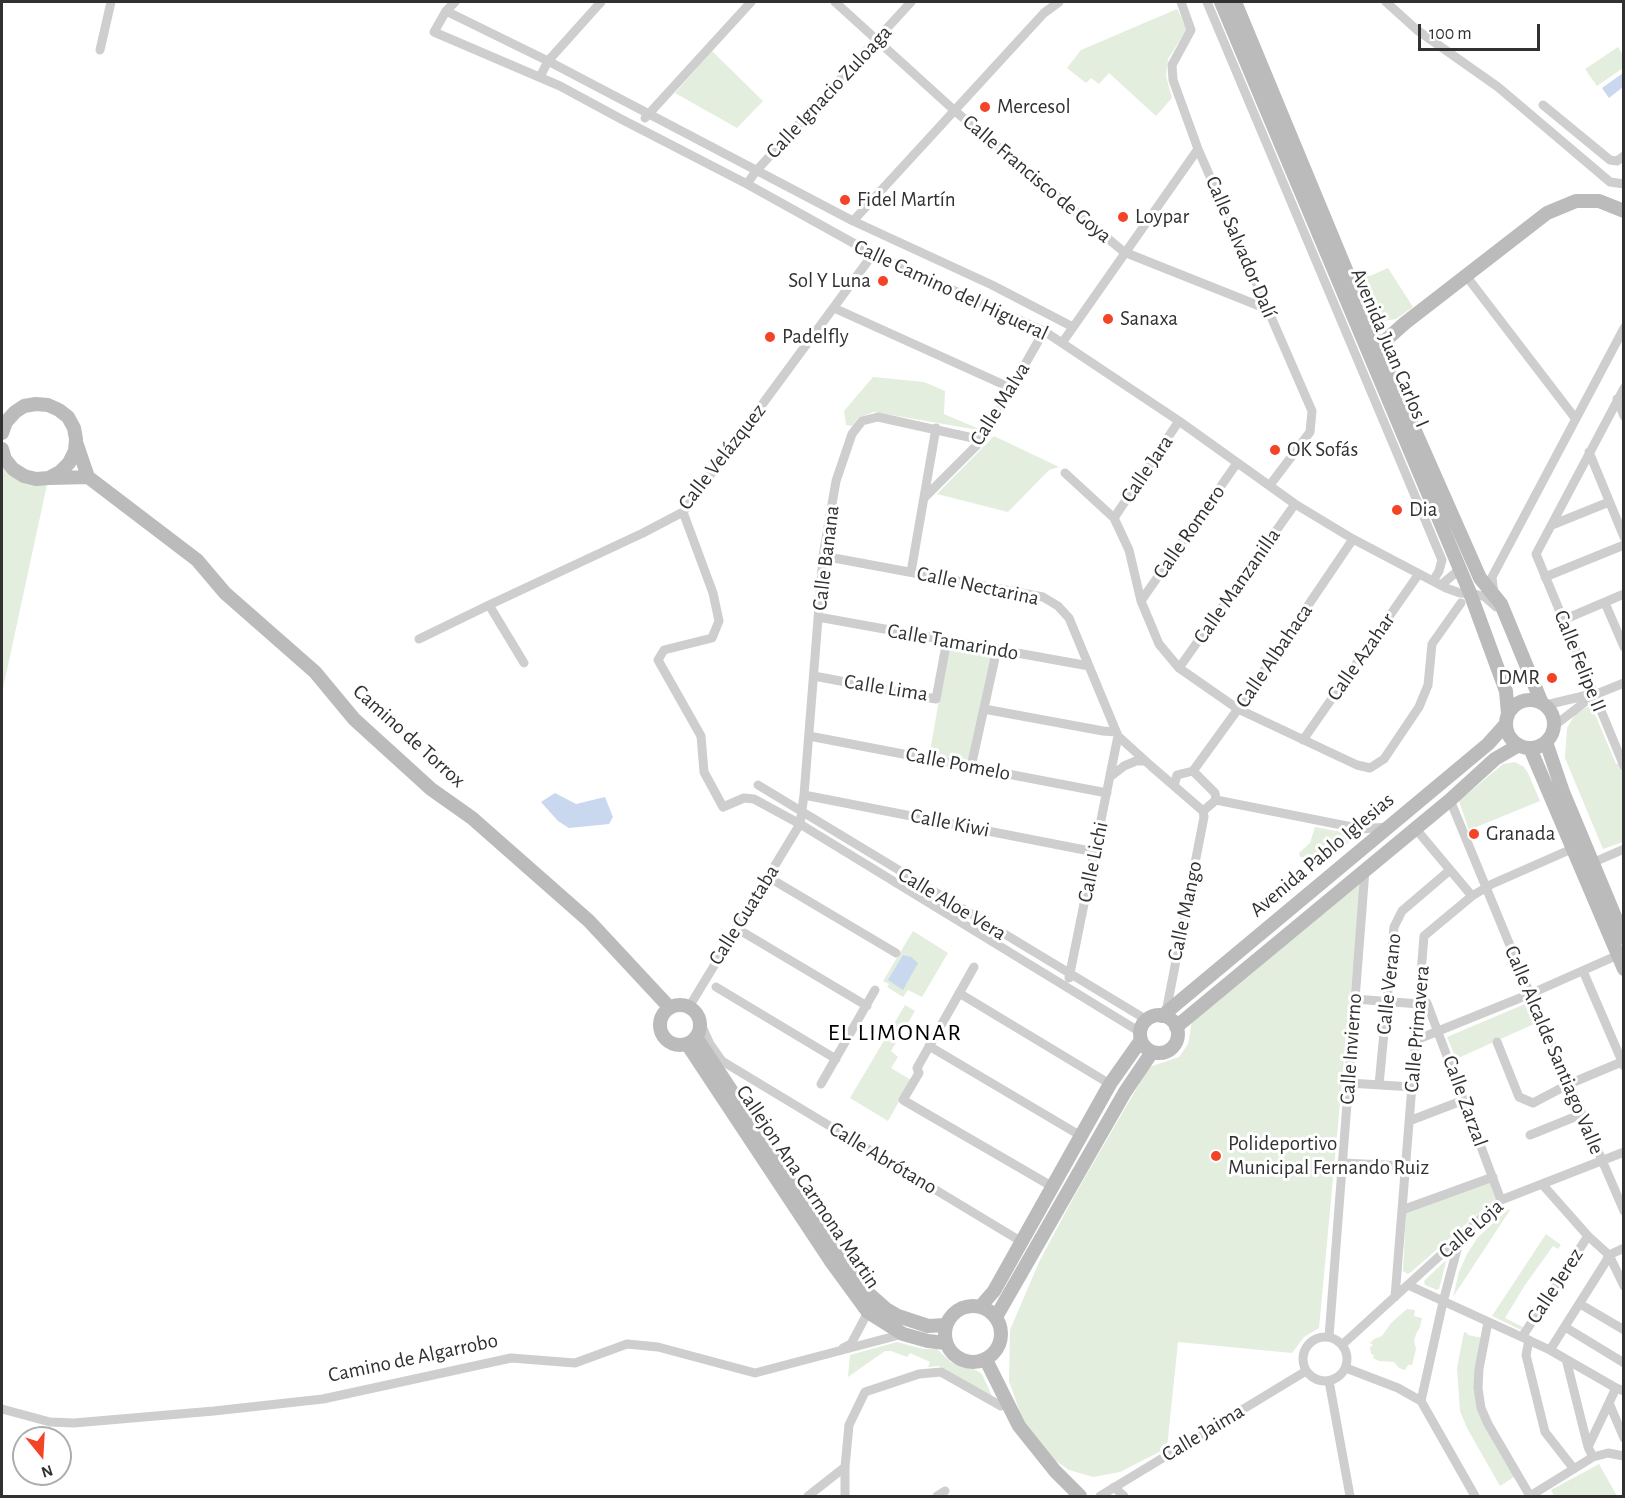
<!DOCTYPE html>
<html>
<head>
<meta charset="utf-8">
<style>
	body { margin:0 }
	#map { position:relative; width:1625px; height:1498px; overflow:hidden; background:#fff; font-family:"Alegreya Sans",sans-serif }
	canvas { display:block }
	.frame { position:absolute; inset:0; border:3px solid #313131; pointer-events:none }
	.north { position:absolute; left:12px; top:1426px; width:60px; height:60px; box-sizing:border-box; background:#fff; border:2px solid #adadad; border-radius:50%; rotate:162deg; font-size:16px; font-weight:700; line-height:24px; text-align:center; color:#313131 }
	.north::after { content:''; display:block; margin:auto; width:21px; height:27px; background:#f34427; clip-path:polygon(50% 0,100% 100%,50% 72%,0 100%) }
	.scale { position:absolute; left:1418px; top:24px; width:122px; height:27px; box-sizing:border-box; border:3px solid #313131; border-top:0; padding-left:8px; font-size:18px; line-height:21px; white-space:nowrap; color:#313131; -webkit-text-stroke:4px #fff; paint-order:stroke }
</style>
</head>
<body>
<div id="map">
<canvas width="1625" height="1498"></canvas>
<div class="frame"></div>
<div class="north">N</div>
<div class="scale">100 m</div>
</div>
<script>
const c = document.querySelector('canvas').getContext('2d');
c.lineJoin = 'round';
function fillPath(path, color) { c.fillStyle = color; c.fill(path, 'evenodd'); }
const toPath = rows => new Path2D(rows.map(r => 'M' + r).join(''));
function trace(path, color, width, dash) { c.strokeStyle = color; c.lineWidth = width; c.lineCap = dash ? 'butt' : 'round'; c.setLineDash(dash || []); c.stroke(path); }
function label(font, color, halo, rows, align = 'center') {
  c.font = font + ' "Alegreya Sans",sans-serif'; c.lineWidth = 6; c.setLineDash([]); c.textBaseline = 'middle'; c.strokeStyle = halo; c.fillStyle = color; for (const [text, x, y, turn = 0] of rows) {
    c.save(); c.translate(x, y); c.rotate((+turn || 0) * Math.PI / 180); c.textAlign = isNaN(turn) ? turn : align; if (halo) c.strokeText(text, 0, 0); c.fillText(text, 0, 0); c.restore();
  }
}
const green = toPath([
	[1177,9,1187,29,1168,59,1166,76,1172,98,1156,116,1109,73,1099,84,1091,78,1086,83,1067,68,1081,50],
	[1618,47,1623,55,1623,68,1597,86,1585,69],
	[712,51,763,101,737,128,675,93],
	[1388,268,1413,307,1396,319,1383,321,1377,315,1359,273,1370,276],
	[873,377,924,382,945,391,944,414,984,431,874,412,858,418,852,426,846,425,844,411],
	[994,436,1059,467,1049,470,1008,512,937,494],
	[2,449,13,469,48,480,2,693],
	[949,643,994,652,970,764,929,757],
	[1591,705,1616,764,1623,761,1623,842,1603,849,1565,758,1567,728,1575,714],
	[1515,762,1524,767,1528,773,1540,801,1469,830,1459,801,1503,764],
	[1315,827,1357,835,1328,861,1300,857,1299,853,1310,843],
	[1362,880,1346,1039,1319,1328,1304,1337,1292,1353,1178,1342,1167,1448,1120,1472,1093,1477,1069,1470,1046,1454,1023,1421,1009,1381,1010,1330,1039,1262,1077,1191,1149,1067,1179,1057,1188,1044,1192,1021],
	[913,931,948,953,922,997,908,990,903,997,887,987,889,984,883,981],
	[1525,1004,1534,1024,1456,1059,1447,1037],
	[905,1005,915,1011,891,1051,898,1057,891,1068,911,1080,888,1121,850,1098],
	[1491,1181,1497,1197,1411,1272,1408,1274,1403,1271,1406,1213],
	[1509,1209,1510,1210,1453,1297,1459,1272,1467,1254,1478,1237],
	[1546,1234,1561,1245,1558,1249,1553,1246,1525,1285,1505,1318,1523,1327,1521,1330,1492,1316],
	[1445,1261,1446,1262,1439,1289,1437,1290,1425,1285,1424,1281],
	[1407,1309,1415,1310,1414,1316,1422,1318,1420,1327,1416,1334,1414,1341,1416,1349,1412,1365,1408,1365,1405,1370,1399,1368,1394,1362,1379,1361,1373,1358,1374,1355,1371,1354,1370,1347,1373,1345,1370,1343,1374,1339,1382,1336,1391,1323],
	[1464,1332,1467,1333,1468,1335,1482,1338,1475,1383,1514,1477,1500,1486,1467,1428,1460,1411,1457,1368],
	[897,1342,923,1349,937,1349,952,1363,976,1370,982,1374,992,1396,939,1366,928,1367,930,1362,910,1353,907,1357,891,1351,885,1351,848,1377,850,1355],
	[1599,1464,1617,1496,1554,1496,1551,1490]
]);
const water = toPath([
	[1623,73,1623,87,1609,98,1602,88],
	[555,793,576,804,605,797,613,817,609,824,569,828,558,821,541,802],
	[903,955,911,957,918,963,903,990,888,980]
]);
const street = toPath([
	[455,2,446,11,434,32,560,86,621,119,747,184,873,254,1044,331,1179,421,1295,504,1353,539,1446,588,1460,593,1475,594,1485,597,1496,607],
	[835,2,955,111,1124,252,1267,309],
	[1181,2,1191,30,1172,65,1173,80,1198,149,1312,411,1310,432,1270,485],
	[1207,2,1442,560,1439,571,1433,581],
	[1386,2,1417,30,1498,87,1610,182,1624,184],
	[446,11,548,61,853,221,992,285,1073,327],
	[100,50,111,2],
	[540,77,548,61,601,2],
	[1543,105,1610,160,1617,161,1624,156],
	[645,118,751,2],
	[747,184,756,171,911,2],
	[853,221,1044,13,1059,2],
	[1467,277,1575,418],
	[834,308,1011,388],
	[1062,343,1198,149],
	[1624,388,1536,554,1624,766],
	[1617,399,1624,416],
	[1589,452,1624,537],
	[1065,473,1114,518,1129,550,1141,601,1159,644,1179,668,1238,709,1357,765,1370,768,1384,759,1419,707,1428,685,1432,644,1461,603],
	[924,498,982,440,1044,331],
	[683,512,713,593,719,621,712,638,664,650,658,660,701,736,704,772,723,807,744,798,754,799,800,824,1140,1032],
	[1114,518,1179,421],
	[1552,525,1609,502],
	[823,556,1043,597,1058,606,1069,618,1118,736,1151,766,1203,811,1216,800,1215,793,1193,771,1177,775,1174,786],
	[911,572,936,428],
	[1545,577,1624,545],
	[1441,585,1460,569],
	[1494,594,1492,577,1624,328],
	[1141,601,1237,463],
	[1605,603,1624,647],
	[489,605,524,663],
	[818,617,1089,666],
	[1563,620,1624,594],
	[419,639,489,605,643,533,683,512,873,254],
	[1179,668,1295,504],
	[814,676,936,699,947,640],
	[1546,705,1592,694],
	[984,709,1103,731,1116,732],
	[1554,726,1594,695,1624,683],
	[809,736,1107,793],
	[1303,740,1418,575],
	[971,767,997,649],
	[1193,771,1238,709,1353,539],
	[1110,777,1124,766,1136,761,1145,761],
	[758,785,1147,1020],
	[804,795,1095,852],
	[1216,800,1362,829,1387,827],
	[1450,800,1530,994,1624,1211],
	[1415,828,1472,896],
	[1592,863,1624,849],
	[768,877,896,953],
	[736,928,867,1006],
	[974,967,917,1068,919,1073,903,1100,1053,1187],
	[1583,971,1624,1066],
	[1069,978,1118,736],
	[716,987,836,1059],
	[959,993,1110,1084],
	[1355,999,1419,1004,1427,1003,1501,1200],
	[689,1007,800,824,804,795,823,556,836,481,852,434,862,421,878,417,982,440],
	[1166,1012,1204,817,1203,811],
	[700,1022,710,1044,722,1061,1022,1242],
	[1416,1040,1530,994,1618,955],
	[1497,1042,1519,1097,1533,1103,1569,1084,1624,1061],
	[929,1046,1081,1136],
	[1349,1083,1412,1087],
	[821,1084,875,990],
	[1379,1085,1394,927,1402,911,1450,870],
	[1409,1121,1464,1100],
	[1530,1135,1582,1114],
	[1343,1163,1405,1166],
	[1542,1184,1588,1236,1609,1255,1624,1286],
	[1402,1210,1493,1177],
	[1460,1238,1443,1302,1421,1401,1475,1496],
	[1609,1255,1624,1248],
	[1408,1285,1550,1350,1616,1388,1624,1391],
	[1395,1297,1424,936,1472,896,1492,884,1574,848],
	[1580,1304,1624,1330],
	[1488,1322,1479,1369,1478,1388,1481,1408,1488,1424,1530,1496],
	[1565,1327,1624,1363],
	'1303 1359a22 22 0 1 1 44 0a22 22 0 1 1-44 0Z',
	[1329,1337,1365,870],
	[1522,1337,1588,1236],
	[1529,1340,1526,1355,1545,1432,1574,1469],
	[1343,1344,1501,1200,1624,1152],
	[843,1348,851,1344,868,1312,872,1311],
	[1550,1350,1605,1263,1609,1255],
	[1566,1359,1588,1447,1593,1457],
	[1346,1368,1398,1388,1421,1401],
	[1329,1381,1350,1496],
	[1609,1403,1624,1438],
	[2,1409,50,1422,74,1423,214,1411,323,1399,511,1358,575,1363,627,1344,658,1347,755,1373,903,1334],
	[1588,1447,1616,1388],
	[845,1467,849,1425,865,1392,919,1374,941,1372,1001,1406,1007,1403],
	[1114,1487,1124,1496],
	[808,1496,845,1467,845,1496],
	[937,1496,945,1491],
	[1100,1496,1306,1371],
	[1530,1496,1593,1457,1608,1453,1624,1456]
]);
const secondary = toPath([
	[1221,2,1470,593,1506,691,1508,714],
	[1235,2,1378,347,1480,578,1501,604,1541,701],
	[1378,347,1405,323,1547,213,1576,201,1599,201,1624,211],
	[2,433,6,422,15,412,24,406,36,404,48,405,59,410,68,417,74,428,76,439,75,451,69,463,60,472,49,478,36,479,24,476,13,469,5,459,2,449],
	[76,442,88,477,197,560,225,593,315,672,354,719,431,789,472,818,589,921,670,1008],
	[51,478,88,477],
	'1506 724a24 24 0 1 1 48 0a24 24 0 1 1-48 0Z',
	[1546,742,1563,792,1624,938],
	[1530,748,1624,969],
	'660 1025a20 20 0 1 1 40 0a20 20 0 1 1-40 0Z',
	'1140 1034a19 19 0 1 1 38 0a19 19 0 1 1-38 0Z',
	[1162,1016,1488,744,1506,724],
	[1176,1027,1450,800,1495,759,1519,745],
	[696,1037,830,1240,868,1293,886,1309,898,1316,928,1326,946,1325],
	[687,1044,830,1260,868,1312,903,1334,928,1341,946,1343],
	'945 1334a28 28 0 1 1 56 0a28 28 0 1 1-56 0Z',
	[980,1307,994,1291,1110,1084,1141,1040],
	[996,1317,1125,1092,1152,1052],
	[986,1360,1019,1426,1055,1471,1080,1496]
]);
const markers = [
	[985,107,6,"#f34427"],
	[845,200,6,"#f34427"],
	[1123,217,6,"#f34427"],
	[883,281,6,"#f34427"],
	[1108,319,6,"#f34427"],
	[770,337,6,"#f34427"],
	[1275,450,6,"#f34427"],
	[1397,510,6,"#f34427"],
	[1552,678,6,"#f34427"],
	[1474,834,6,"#f34427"],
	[1216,1156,6,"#f34427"]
];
const streetNames = [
	["Calle Ignacio Zuloaga",829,92,-47],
	["Calle Francisco de Goya",1037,179,40],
	["Calle Salvador Dalí",1241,247,67],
	["Calle Camino del Higueral",951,290,25],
	["Avenida Juan Carlos I",1390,348,67],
	["Calle Malva",1000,404,-58],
	["Calle Velázquez",722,457,-52],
	["Calle Jara",1147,469,-56],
	["Calle Romero",1189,532,-55],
	["Calle Banana",826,558,-83],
	["Calle Nectarina",978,586,12],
	["Calle Manzanilla",1237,586,-55],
	["Calle Tamarindo",953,642,10],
	["Calle Albahaca",1274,656,-56],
	["Calle Azahar",1361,657,-55],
	["Calle Felipe II",1580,661,68],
	["Calle Lima",886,688,9],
	["Camino de Torrox",409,736,42],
	["Calle Pomelo",958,764,11],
	["Calle Kiwi",950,823,11],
	["Avenida Pablo Iglesias",1322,855,-40],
	["Calle Lichi",1093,862,-78],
	["Calle Aloe Vera",952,904,31],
	["Calle Mango",1185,911,-78],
	["Calle Guataba",744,915,-58],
	["Calle Verano",1389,984,-84],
	["Calle Primavera",1417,1029,-85],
	["Calle Invierno",1351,1049,-86],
	["Calle Alcalde Santiago Valle",1554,1050,67],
	["Calle Zarzal",1465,1101,70],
	["Calle Abrótano",883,1158,31],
	["Callejon Ana Carmona Martin",808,1187,56],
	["Calle Loja",1471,1229,-41],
	["Calle Jerez",1555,1286,-57],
	["Camino de Algarrobo",413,1358,-12],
	["Calle Jaima",1203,1433,-31]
];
const poiNames = [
	["Mercesol",997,107],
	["Fidel Martín",857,200],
	["Loypar",1135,217],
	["Sol Y Luna",871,281,"right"],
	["Sanaxa",1120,319],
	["Padelfly",782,337],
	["OK Sofás",1287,450],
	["Dia",1409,510],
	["DMR",1540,678,"right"],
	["Granada",1486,834],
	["Polideportivo",1228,1144],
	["Municipal Fernando Ruiz",1228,1168]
];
const quarterNames = [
	["EL LIMONAR",895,1033]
];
fillPath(green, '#e3eede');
fillPath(water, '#c9d8ef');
trace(street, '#cecece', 9);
trace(secondary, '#bbb', 14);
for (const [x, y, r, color] of markers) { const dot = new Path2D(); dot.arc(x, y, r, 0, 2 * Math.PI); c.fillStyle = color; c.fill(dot); trace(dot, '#fff', 2); }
label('21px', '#313131', '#fff', streetNames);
label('21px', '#313131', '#fff', poiNames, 'left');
c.letterSpacing = '1.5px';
label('24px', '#000', '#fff', quarterNames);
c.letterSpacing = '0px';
</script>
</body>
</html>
